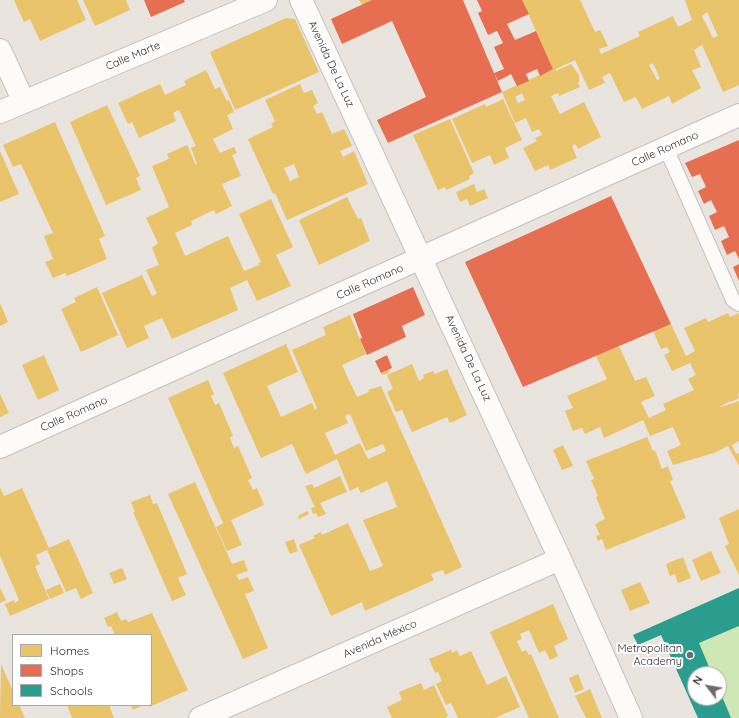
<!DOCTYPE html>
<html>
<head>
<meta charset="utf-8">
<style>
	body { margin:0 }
	#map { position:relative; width:739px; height:718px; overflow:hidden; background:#eae4df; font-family:Quicksand,sans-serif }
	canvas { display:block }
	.legend { position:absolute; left:12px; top:634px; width:140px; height:72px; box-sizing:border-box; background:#fff; border:1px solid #aaa; margin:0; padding:5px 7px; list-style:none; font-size:12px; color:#2b2b2b }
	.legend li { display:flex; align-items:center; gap:8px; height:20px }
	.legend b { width:20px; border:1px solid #aaa }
	.north { position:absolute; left:687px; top:666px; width:40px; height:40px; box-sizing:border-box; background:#fff; border:1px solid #aaa; border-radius:50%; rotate:301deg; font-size:11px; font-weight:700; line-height:16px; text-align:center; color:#2b2b2b }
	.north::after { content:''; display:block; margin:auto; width:14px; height:18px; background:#6e6c6a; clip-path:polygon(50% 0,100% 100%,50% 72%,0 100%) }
</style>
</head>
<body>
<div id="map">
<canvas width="739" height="718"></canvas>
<ul class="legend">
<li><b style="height:11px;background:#e9c46a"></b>Homes</li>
<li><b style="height:11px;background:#e76f51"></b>Shops</li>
<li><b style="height:11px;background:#2a9d8f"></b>Schools</li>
</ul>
<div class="north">N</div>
</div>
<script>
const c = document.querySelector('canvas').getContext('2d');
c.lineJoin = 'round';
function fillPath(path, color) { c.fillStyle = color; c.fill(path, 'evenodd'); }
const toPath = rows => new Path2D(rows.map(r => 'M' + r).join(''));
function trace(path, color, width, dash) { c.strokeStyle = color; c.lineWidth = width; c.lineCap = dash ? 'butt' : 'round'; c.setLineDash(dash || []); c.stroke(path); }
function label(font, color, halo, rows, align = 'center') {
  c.font = font + ' Quicksand,sans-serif'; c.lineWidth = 4; c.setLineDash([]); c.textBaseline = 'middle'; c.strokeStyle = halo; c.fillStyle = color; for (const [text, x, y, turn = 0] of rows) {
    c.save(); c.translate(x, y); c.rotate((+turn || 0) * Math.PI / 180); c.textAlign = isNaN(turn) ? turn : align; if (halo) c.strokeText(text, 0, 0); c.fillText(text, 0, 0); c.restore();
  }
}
const green = toPath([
	[739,626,739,718,731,718,719,689,719,674,712,674,699,643]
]);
const homes = toPath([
	[14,0,77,0,86,20,40,41,30,19,24,22],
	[83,0,126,0,130,10,95,26],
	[359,0,372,0,362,5],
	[522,0,580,0,595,32,600,30,608,46,599,49,601,54,640,36,638,32,673,16,678,27,692,20,685,0,739,0,739,85,723,92,702,45,694,50,701,67,692,70,701,88,672,104,669,96,642,109,636,97,624,102,610,73,602,77,605,83,589,90,575,60,556,69,556,71,571,64,579,75,579,82,578,83,580,87,559,96,558,93,551,96,560,114,584,102,601,137,578,149,575,144,572,146,577,158,550,170,548,165,535,171,523,148,537,141,535,138,542,135,539,129,532,132,526,118,515,123,502,92,553,69],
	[707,12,718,36,713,38,702,16],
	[653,63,660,79,657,80,649,65],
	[522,93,525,100,518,103,515,97],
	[286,18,295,19,319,72,235,110,210,52],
	[206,70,215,89,220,87,227,101,229,100,234,112,227,115,233,129,213,139,220,153,234,147,237,153,232,155,241,176,222,184,232,206,216,214,214,210,191,221,192,225,175,233,176,235,185,256,228,236,244,271,259,265,258,263,261,262,239,214,271,199,293,247,276,255,291,286,257,301,247,280,230,288,238,310,172,339,162,318,144,326,149,338,127,348,102,293,142,275,152,296,157,294,146,270,159,265,152,248,158,243,146,218,169,207,152,166,169,159,167,154,187,145,196,165,197,164,191,148,196,146,179,110,173,113,176,121,139,138,132,122,128,124,118,103,160,84,165,95,186,85,184,81],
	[300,84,304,93,312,90,318,103,313,106,317,114,322,112,332,134,344,129,352,146,340,151,343,157,354,151,368,184,287,220,275,193,273,194,248,139,273,127,271,124,275,121,265,100],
	[294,164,299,177,290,181,284,168],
	[503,99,522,140,505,148,509,158,494,165,490,155,472,163,452,119,485,104,486,107],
	[107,105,140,176,136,178,141,190,106,205,70,122],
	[450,119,474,173,469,176,470,179,446,190,445,187,438,190,413,135],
	[55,122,105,236,99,239,107,259,67,276,65,273,53,278,45,262,53,259,44,236,53,233,21,164,13,167,3,145],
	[0,151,19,194,0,202],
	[474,184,477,192,484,189,488,198,470,206,467,199,460,202,456,192],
	[347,197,358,219,361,218,370,241,319,265,299,220],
	[97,287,118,335,81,352,61,309,76,302,74,298],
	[0,303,8,322,0,326],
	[728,313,730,317,739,313,739,393,738,394,739,398,731,402,730,401,718,408,739,401,739,441,732,445,736,454,739,453,739,466,728,446,714,453,673,465,667,451,681,445,673,427,650,436,643,420,604,438,600,427,585,434,582,428,573,431,565,411,573,408,567,396,607,379,596,356,619,346,635,381,646,377,655,396,641,402,649,418,666,410,663,404,694,390,688,379,696,375,690,363,672,371,664,355,670,352,667,347,661,349,653,331,671,324,686,356,695,351,684,328,706,318,708,322],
	[350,315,366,354,342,365,357,397,369,392,368,390,381,386,462,567,445,575,443,570,431,574,434,580,365,611,362,602,331,616,299,545,315,538,313,536,321,532,322,535,348,523,370,571,383,566,363,520,397,507,387,481,361,493,358,487,350,491,337,459,306,474,292,444,261,458,223,373,286,344,298,372,267,386,281,417,312,403,315,410,317,408,292,350,326,335,323,327],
	[350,414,366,451,383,444,386,451,368,459,360,443,335,455,325,433,348,423,345,416],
	[44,355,59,390,38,400,22,365],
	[412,364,419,381,424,378,423,375,433,371,435,374,447,369,467,415,450,423,447,417,412,432,402,410,396,412,387,392,393,389,387,375],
	[388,369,389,373,382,375,381,373],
	[208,380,214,394,211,396,215,405,219,403,233,436,230,438,234,448,238,446,252,478,248,480,253,490,257,488,264,505,231,520,242,545,227,551,216,527,223,523,168,398],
	[0,394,9,413,0,417],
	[647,437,653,451,655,450,662,469,668,466,673,480,670,481,686,518,606,550,602,539,598,541,596,536,600,535,595,524,605,519,596,497,598,496,591,480,594,479,586,461],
	[563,445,573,466,562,470,553,450],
	[340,476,347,492,320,503,326,514,318,517,316,513,313,514,311,508,315,507,305,486,312,484,314,488],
	[195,482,232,564,244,560,248,571,236,575,239,580,248,577,254,591,245,594,268,648,243,659,168,494],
	[0,487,4,496,22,488,49,548,69,539,93,593,81,599,76,588,66,592,47,550,36,555,40,564,35,566,49,599,10,616,5,604,14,600,15,603,19,600,0,556],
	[150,495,153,504,157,503,187,574,178,578,186,595,172,601,133,512,135,512,131,502],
	[739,509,739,575,725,546,729,544,719,518],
	[307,511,309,514,299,519,298,516],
	[294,539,298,551,290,554,285,542],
	[711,551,721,573,701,581,692,560],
	[683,557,691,578,678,583,675,574,670,576,666,564],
	[122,568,127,579,114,584,109,573],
	[640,582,650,603,630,611,621,590],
	[60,584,64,593,50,599,46,590],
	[0,588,6,600,0,603],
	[553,604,568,639,554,646,558,656,550,660,545,650,539,653,529,630,520,634,522,639,517,641,522,652,526,650,529,655,531,654,559,718,529,718,490,632],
	[117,612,121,621,126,619,128,622,152,613,188,690,149,707,148,705,151,705,151,635,115,635,111,626,108,627,104,618],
	[451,650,452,653,457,650,460,656,471,651,487,685,506,676,520,707,495,718,458,718,451,703,446,705,436,684,442,681,438,672,435,673,429,659],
	[1,664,13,691,13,705,19,705,25,718,0,718],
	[578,674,584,689,575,693,569,678],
	[421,683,424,690,434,685,448,716,445,718,392,718,387,707,402,700,399,692],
	[590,689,602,718,586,718,575,696],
	[67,705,109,705,114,718,72,718],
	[130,705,143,705,133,710]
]);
const shops = toPath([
	[144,0,184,0,185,2,151,17],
	[372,0,463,0,502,92,388,143,377,120,426,97,392,21,342,44,331,19],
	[477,0,522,0,529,14,507,24,515,40,536,31,553,69,540,76,537,69,526,74,529,81,517,86,511,74,498,81,494,73,504,69,494,47,503,43,497,31,488,35,478,13,482,11],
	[739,140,739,259,735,251,727,255,721,241,729,237,724,226,715,230,709,216,717,212,711,200,704,204,698,191,706,187,700,174,692,177,685,163],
	[611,196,671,324,523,387,465,262],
	[739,264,739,281,733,267],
	[413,287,425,315,402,326,406,337,367,355,360,339,362,338,353,314],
	[387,355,392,368,381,373,375,361]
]);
const schools = toPath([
	[739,588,739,626,699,643,712,674,695,674,695,698,719,698,719,689,731,718,698,718,661,635,638,645,633,635]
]);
const service = toPath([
	[666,148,733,300,739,304]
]);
const minor = toPath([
	[301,0,560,559,631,718],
	[0,50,24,102],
	[0,112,266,0],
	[0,447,739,115],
	[200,718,560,559]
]);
const markers = [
	[690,655,4,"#6e6c6a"]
];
const streetNames = [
	["Calle Marte",133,56,-23],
	["Avenida De La Luz",331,64,65],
	["Calle Romano",665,149,-24],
	["Calle Romano",370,282,-24],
	["Avenida De La Luz",468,358,65],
	["Calle Romano",74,414,-24],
	["Avenida México",380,639,-24]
];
const poiNames = [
	["Metropolitan",682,649],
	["Academy",682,662]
];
fillPath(green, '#cfe7b5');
fillPath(homes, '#e9c46a');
fillPath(shops, '#e76f51');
fillPath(schools, '#2a9d8f');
trace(service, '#c3c1c1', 16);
trace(minor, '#c3c1c1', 24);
trace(service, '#fcfbfa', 14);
trace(minor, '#fcfbfa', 22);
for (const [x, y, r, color] of markers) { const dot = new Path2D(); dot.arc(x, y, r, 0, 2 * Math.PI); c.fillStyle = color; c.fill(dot); trace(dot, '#fff', 1.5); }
label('11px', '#2b2b2b', '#fff', streetNames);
label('11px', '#2b2b2b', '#fff', poiNames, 'right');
</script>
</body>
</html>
